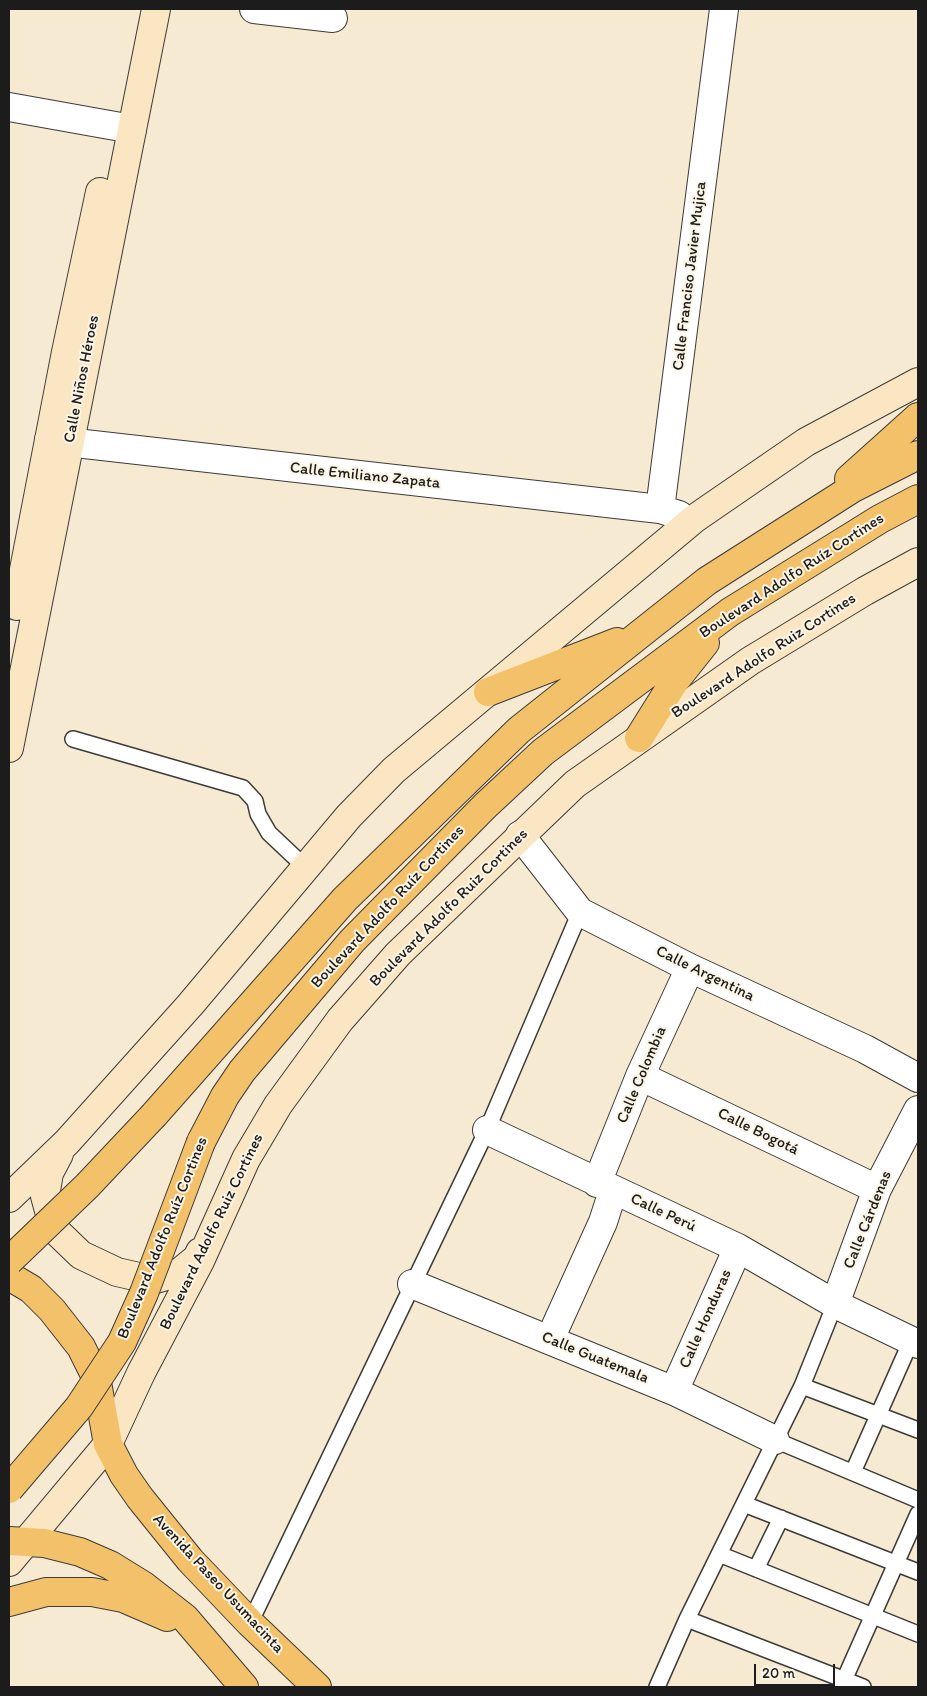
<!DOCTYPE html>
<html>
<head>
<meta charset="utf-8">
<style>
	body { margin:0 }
	#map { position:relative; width:927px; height:1696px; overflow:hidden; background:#f7ead2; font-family:Itim,sans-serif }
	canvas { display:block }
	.frame { position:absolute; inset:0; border:10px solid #1c1c1c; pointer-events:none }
	.scale { position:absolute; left:754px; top:1664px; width:81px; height:22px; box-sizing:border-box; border:2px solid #1c1c1c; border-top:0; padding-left:6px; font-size:15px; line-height:18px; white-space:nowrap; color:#1c1c1c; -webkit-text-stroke:4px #fcf5e5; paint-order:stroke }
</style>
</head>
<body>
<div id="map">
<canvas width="927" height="1696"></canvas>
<div class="frame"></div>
<div class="scale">20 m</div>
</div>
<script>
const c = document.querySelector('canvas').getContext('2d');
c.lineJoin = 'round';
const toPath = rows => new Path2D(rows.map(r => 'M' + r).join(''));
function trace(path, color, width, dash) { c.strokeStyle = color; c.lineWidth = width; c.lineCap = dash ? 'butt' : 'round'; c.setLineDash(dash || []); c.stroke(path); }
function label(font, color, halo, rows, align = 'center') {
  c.font = font + ' Itim,sans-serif'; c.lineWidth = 4; c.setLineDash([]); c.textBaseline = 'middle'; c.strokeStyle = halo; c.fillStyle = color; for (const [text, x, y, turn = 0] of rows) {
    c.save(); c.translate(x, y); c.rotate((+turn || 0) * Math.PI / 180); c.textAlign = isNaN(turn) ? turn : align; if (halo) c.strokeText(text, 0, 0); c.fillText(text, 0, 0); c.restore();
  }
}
const lane = toPath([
	[73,739,243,788,255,801,258,814,269,833,305,867],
	[802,1386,918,1430],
	[775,1440,918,1500],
	[853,1472,911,1341],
	[744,1504,918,1572],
	[719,1554,918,1634],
	[756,1569,781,1518],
	[687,1619,863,1687],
	[250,1623,487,1130,580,912],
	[657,1687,687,1619,802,1386,835,1304],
	[841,1687,918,1514]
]);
const street = toPath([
	[254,9,333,18],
	[9,107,132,129],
	[49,440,660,509],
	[679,515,660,509,724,9],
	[520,835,580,912,690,968,865,1049,918,1078],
	[640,1076,877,1189],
	[487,1130,738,1248,835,1304,918,1344],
	[597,1183,640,1076,690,968],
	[412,1284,674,1391,775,1440],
	[835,1304,877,1189,918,1110],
	[550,1339,603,1222,613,1191],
	[674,1391,738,1248]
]);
const secondary = toPath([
	[17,606,66,352,100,192],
	[9,748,156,9],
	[59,1154,49,1173,45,1196,54,1229,81,1255,117,1272,152,1280,180,1272,197,1258,200,1252],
	[9,1198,67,1142,190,1005,349,816,394,770,694,519,806,442,918,382],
	[9,1562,108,1444,141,1373,200,1261,246,1159,278,1105,340,1020,398,954,575,784,750,661,865,591,918,562]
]);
const primary = toPath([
	[9,1276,31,1289,52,1310,81,1347,96,1377,108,1444,124,1475,140,1498,190,1560,250,1623,317,1687],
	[9,1541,44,1543,80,1552,110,1565,144,1586,185,1618,244,1687],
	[9,1602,46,1592,92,1592,123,1598,167,1617]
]);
const highway = toPath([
	[849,479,918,417],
	[488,692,617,642],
	[639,738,674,682,705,643],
	[154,1115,345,899,519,730,707,581,853,488,918,455],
	[201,1142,225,1096,242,1071,352,941,485,806,543,752,730,612,880,519,918,499]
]);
const highwayBridge = toPath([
	[9,1261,87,1186,154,1115],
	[9,1489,79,1407,122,1342,144,1293,201,1142]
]);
const streetNames = [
	["Calle Franciso Javier Mujica",690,276,-83],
	["Calle Niños Héroes",82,379,-79],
	["Calle Emiliano Zapata",365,476,6],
	["Boulevard Adolfo Ruíz Cortines",792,576,-33],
	["Boulevard Adolfo Ruiz Cortines",764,656,-33],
	["Boulevard Adolfo Ruíz Cortines",388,907,-47],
	["Boulevard Adolfo Ruiz Cortines",449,908,-45],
	["Calle Argentina",705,974,26],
	["Calle Colombia",642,1075,-67],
	["Calle Bogotá",758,1132,26],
	["Calle Perú",663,1213,25],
	["Calle Cárdenas",868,1220,-68],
	["Boulevard Adolfo Ruiz Cortines",212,1232,-64],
	["Boulevard Adolfo Ruíz Cortines",163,1238,-68],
	["Calle Honduras",706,1319,-66],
	["Calle Guatemala",595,1358,22],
	["Avenida Paseo Usumacinta",218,1584,47]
];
trace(lane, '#3d3b37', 18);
trace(street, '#3d3b37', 30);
trace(secondary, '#3d3b37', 30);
trace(primary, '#3d3b37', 30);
trace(highway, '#3d3b37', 30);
trace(lane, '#fff', 15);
trace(street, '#fff', 28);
trace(secondary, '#fbe6c4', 28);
trace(primary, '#f4c16b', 28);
trace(highway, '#f4c16b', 28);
trace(highwayBridge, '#3d3b37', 30, []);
trace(highwayBridge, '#f4c16b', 28);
label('16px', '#1c1c1c', '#fcf5e5', streetNames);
</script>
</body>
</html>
